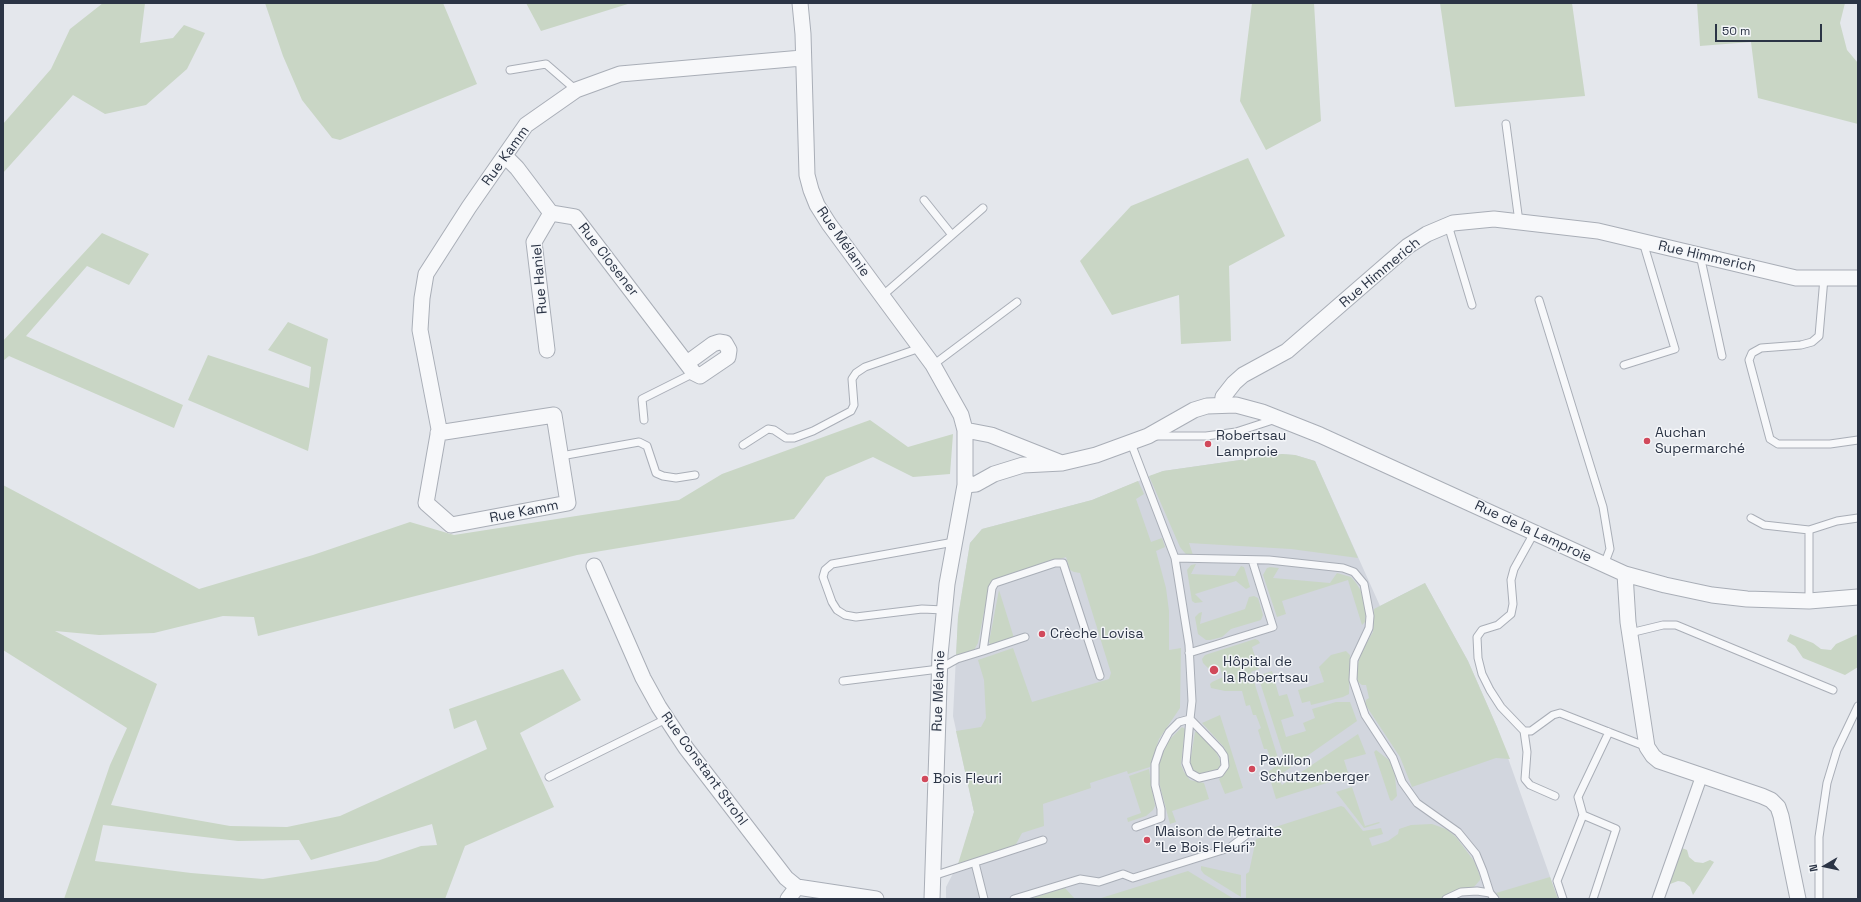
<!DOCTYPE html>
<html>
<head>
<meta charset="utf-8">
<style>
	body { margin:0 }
	#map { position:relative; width:1861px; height:902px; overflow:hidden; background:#e4e7ec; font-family:"Space Grotesk",sans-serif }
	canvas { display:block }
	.frame { position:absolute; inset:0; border:4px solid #2b3445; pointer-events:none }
	.north { position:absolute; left:1805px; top:846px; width:40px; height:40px; -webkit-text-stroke:3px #f4f6f9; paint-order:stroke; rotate:261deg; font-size:11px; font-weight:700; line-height:16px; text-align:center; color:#2b3445 }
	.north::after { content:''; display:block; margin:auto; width:14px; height:18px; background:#2b3445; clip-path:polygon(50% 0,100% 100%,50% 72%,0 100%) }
	.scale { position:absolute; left:1715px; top:24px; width:107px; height:18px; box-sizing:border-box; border:2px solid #2b3445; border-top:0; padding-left:5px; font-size:12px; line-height:14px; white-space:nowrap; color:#2b3445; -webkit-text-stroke:3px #f4f6f9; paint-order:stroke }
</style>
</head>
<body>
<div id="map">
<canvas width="1861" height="902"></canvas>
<div class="frame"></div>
<div class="north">N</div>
<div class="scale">50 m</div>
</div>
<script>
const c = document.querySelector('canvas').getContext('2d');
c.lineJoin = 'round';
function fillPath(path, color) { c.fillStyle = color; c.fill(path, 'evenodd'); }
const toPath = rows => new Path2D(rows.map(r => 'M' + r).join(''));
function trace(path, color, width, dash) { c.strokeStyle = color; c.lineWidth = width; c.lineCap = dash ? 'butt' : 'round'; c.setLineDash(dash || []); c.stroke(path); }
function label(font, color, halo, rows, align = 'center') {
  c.font = font + ' "Space Grotesk",sans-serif'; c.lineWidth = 3; c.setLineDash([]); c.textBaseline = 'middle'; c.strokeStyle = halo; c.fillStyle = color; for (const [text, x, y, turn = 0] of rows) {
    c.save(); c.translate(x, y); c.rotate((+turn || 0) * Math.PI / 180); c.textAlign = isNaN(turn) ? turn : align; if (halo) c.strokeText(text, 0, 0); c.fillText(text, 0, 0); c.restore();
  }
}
const built = toPath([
	[1282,454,1295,455,1315,461,1380,606,1425,583,1468,661,1497,727,1558,899,946,899,946,887,961,858,974,812,953,716,958,617,970,543,982,529,1092,500,1163,471]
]);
const green = toPath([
	[103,3,145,3,140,43,173,38,184,25,205,33,187,69,146,105,105,114,73,95,3,173,3,124,51,69,70,29],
	[265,3,443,3,477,84,340,140,332,138,302,100,283,56],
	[526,3,631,3,541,31],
	[1252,3,1314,3,1321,121,1266,150,1240,101],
	[1440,3,1572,3,1585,96,1455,107],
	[1697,3,1845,3,1840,23,1847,50,1858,63,1858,124,1758,98,1751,42,1700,46],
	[1248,158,1285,236,1229,266,1231,341,1181,344,1179,295,1112,315,1080,261,1131,206],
	[102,233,149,254,129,285,87,266,26,336,183,405,174,428,9,356,3,361,3,341],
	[288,322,328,339,308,451,188,400,208,355,309,388,311,367,268,350],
	[870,420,908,447,953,434,950,474,913,477,873,457,826,477,794,519,577,555,258,636,254,617,223,616,154,633,99,635,55,631,157,684,111,805,230,826,287,827,340,816,487,749,476,720,454,729,449,709,563,669,581,700,520,733,554,807,465,846,445,899,64,899,110,765,127,728,3,650,3,485,199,589,313,555,410,522,454,535,679,500,722,474],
	[432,824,437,845,421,846,377,861,263,879,191,873,95,861,103,825,238,841,299,840,311,860],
	[1282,454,1295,455,1315,461,1358,558,1291,549,1189,543,1193,555,1187,555,1184,552,1180,547,1149,476,1163,471],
	[1138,481,1144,494,1136,499,1151,542,1162,538,1165,547,1156,551,1166,588,1169,611,1169,650,1181,648,1180,708,1159,739,1150,767,1128,774,1127,771,1090,783,1091,788,1043,804,1044,826,1022,833,1015,846,965,863,958,864,974,812,956,731,981,727,986,718,984,680,978,660,1013,648,1032,702,1109,679,1111,673,1080,573,1074,572,1070,570,1066,557,993,580,989,586,978,643,974,650,956,656,958,617,970,543,982,529,1092,500],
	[1196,564,1191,574,1235,576,1241,566,1244,567,1250,587,1246,589,1236,581,1195,594,1203,602,1195,603,1192,601,1187,570,1191,565],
	[1270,567,1279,568,1273,578,1330,583,1337,573,1351,577,1356,583,1361,591,1366,612,1365,622,1362,625,1348,580,1282,601,1286,614,1277,617,1263,575,1267,568],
	[1425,583,1468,661,1497,727,1510,759,1496,758,1412,787,1400,757,1365,704,1366,700,1369,698,1366,685,1362,685,1358,682,1357,677,1358,664,1362,651,1373,632,1374,609],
	[999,590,1014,638,991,645,989,642],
	[1254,596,1258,598,1263,615,1261,620,1231,629,1222,637,1210,640,1206,640,1198,634,1195,617,1199,613,1202,612,1200,624,1245,609,1249,597],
	[1790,634,1813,643,1821,649,1831,650,1836,644,1858,634,1858,667,1845,675,1803,658,1795,646,1787,641],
	[1255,639,1258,640,1260,643,1252,647,1259,669,1251,672,1278,758,1272,762,1267,749,1264,749,1258,730,1261,728,1256,715,1253,715,1250,705,1246,706,1242,691,1225,691,1211,688,1210,684,1212,682,1223,677,1220,668,1209,669,1203,663,1202,659,1205,655],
	[1346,651,1350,655,1349,694,1343,697,1311,705,1310,701,1302,703,1298,690,1324,682,1319,667,1331,655],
	[1272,671,1279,696,1287,694,1294,716,1281,720,1286,737,1306,731,1303,723,1315,718,1312,709,1336,702,1350,702,1357,721,1277,777,1282,785,1358,734,1366,754,1344,760,1349,776,1276,799,1268,772,1285,760,1258,676],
	[1220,715,1243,788,1225,794,1219,779,1224,775,1227,770,1229,761,1227,753,1223,746,1202,723],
	[1182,727,1185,729,1181,765,1184,772,1190,780,1204,783,1209,799,1172,811,1176,822,1170,824,1160,786,1158,772,1160,759,1169,740],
	[1195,732,1198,732,1215,750,1221,762,1219,770,1202,775,1196,773,1192,769,1190,763],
	[1376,750,1389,760,1394,767,1397,796,1392,801,1390,800,1374,752],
	[1149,769,1155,806,1153,810,1146,816,1128,822,1127,818,1141,813,1129,776],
	[1352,787,1365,826,1379,822,1380,823,1364,828,1336,792],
	[1341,806,1344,807,1363,831,1381,828,1383,834,1369,838,1372,846,1388,841,1398,834,1399,829,1411,825,1432,824,1446,829,1456,837,1474,861,1480,876,1480,880,1473,888,1459,889,1439,899,1246,899,1246,874,1249,872,1256,839,1274,834,1272,828],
	[1682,848,1687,850,1689,857,1695,862,1703,863,1710,860,1714,862,1693,895,1690,887,1684,882,1678,881,1670,884,1669,883],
	[1201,866,1241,875,1241,897,1204,874,1201,870],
	[1188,871,1234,899,1098,899],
	[1550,877,1558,899,1501,899,1496,893],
	[1065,888,1075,899,1030,899,1063,888]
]);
const service = toPath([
	[510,70,546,64,576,90],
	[1506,124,1519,222],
	[924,200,952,235],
	[1448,225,1472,305],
	[1700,255,1722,356],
	[1824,278,1819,336,1812,342,1801,345,1761,348,1752,353,1749,360,1770,439,1778,444,1830,444,1858,440],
	[882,296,983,208],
	[1539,300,1603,507,1610,549,1604,565],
	[933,365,1017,302],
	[1624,365,1675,349,1643,242],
	[644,420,642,399,694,373],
	[1155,436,1206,436,1236,432,1276,419],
	[1131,443,1175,558,1189,645,1192,701,1190,719,1186,763,1190,773,1199,778,1220,773,1225,766,1224,756,1220,750,1190,719,1179,722,1169,732,1160,749,1155,764,1155,785,1161,809,1161,818,1136,827],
	[743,445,768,429,774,430,786,438,794,438,813,431,851,411,854,405,852,379,856,373,865,367,920,348],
	[561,456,639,442,647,446,656,473,663,476,676,478,695,475],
	[1751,518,1764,525,1809,530,1837,521,1858,518],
	[1534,533,1514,569,1511,580,1513,604,1511,614,1498,625,1482,630,1477,637,1478,658,1482,674,1490,690,1501,707,1524,731,1531,731,1553,715,1560,713,1647,747],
	[1175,558,1269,560,1343,568,1354,572,1364,584,1370,616,1369,628,1354,660,1353,680,1365,715,1393,758,1402,782,1417,803,1458,832,1476,854,1483,871,1490,893,1495,899],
	[1809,601,1809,530],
	[944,610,922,609,856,617,845,615,837,610,832,602,823,577,825,570,832,564,954,542],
	[1630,633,1663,625,1676,625,1833,690],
	[983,651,1025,637],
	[1189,653,1273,627,1252,560],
	[843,681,939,669,957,659,983,651,992,588,995,583,1055,563,1063,563,1100,676],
	[1524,731,1527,752,1525,779,1530,785,1555,796],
	[549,777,666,719],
	[1583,815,1578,797,1609,732],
	[975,863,984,899],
	[933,876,1043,840],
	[1014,899,1080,879,1099,882,1123,874,1133,878,1229,848,1245,836],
	[1446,899,1461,892,1477,891,1490,893],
	[1563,899,1557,881,1583,815,1616,829,1593,899],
	[1819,899,1819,837,1827,783,1837,750,1858,706]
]);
const pedestrian = toPath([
	[1658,899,1702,775]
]);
const minor = toPath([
	[800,3,803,34,807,175,811,190,817,205,829,224,933,365,961,415,965,430,965,485,947,584,940,655,932,899],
	[505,156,517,168,551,213,575,217,694,373,700,376,728,357,729,350,725,343,719,342,713,344,687,363],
	[547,350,534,242,551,213],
	[1222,405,1223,397,1234,383,1243,375,1287,351,1408,246,1427,234,1453,223,1494,219,1598,231,1796,278,1858,278],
	[965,430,991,435,1059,462],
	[438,433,554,415,568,503,451,525,426,503,439,429,420,330,422,298,426,274,469,207,526,125,576,90,620,74,802,58],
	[965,485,976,484,994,474,1023,465,1062,463,1096,455,1148,436,1194,410,1207,406,1236,405,1262,412,1320,435,1625,574,1665,585,1712,595,1747,599,1809,601,1858,597],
	[594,566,643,678,659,707,686,748,786,878,797,887,876,899],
	[1625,574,1628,622,1647,747,1653,756,1659,761,1762,796,1771,800,1778,807,1781,816,1798,899],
	[788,899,797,887]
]);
const markers = [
	[1647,441,4,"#d1495b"],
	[1208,444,4,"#d1495b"],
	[1042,634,4,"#d1495b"],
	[1214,670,5,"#d1495b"],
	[1252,769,4,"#d1495b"],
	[925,779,4,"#d1495b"],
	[1147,840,4,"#d1495b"]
];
const streetNames = [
	["Rue Kamm",506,156,-54],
	["Rue Mélanie",843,242,55],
	["Rue Himmerich",1707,257,13],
	["Rue Closener",608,260,52],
	["Rue Himmerich",1380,273,-40],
	["Rue Haniel",540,279,-95],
	["Rue Kamm",524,512,-11],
	["Rue de la Lamproie",1533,532,25],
	["Rue Mélanie",939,691,-88],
	["Rue Constant Strohl",704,769,54]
];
const poiNames = [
	["Auchan",1655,433],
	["Supermarché",1655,449],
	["Robertsau",1216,436],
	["Lamproie",1216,452],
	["Crèche Lovisa",1050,634],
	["Hôpital de",1223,662],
	["la Robertsau",1223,678],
	["Pavillon",1260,761],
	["Schutzenberger",1260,777],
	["Bois Fleuri",933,779],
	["Maison de Retraite",1155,832],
	["\"Le Bois Fleuri\"",1155,848]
];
fillPath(built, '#d2d6de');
fillPath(green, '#c9d6c5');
trace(service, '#a9aeb7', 9);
trace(pedestrian, '#a9aeb7', 13);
trace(minor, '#a9aeb7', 17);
trace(service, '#f7f8fa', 7);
trace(pedestrian, '#f7f8fa', 11);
trace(minor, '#f7f8fa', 15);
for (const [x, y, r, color] of markers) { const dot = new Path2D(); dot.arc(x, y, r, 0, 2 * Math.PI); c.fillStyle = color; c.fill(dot); trace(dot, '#f4f6f9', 1.5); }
label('14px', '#2b3445', '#f4f6f9', streetNames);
label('14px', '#2b3445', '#f4f6f9', poiNames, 'left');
</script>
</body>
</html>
